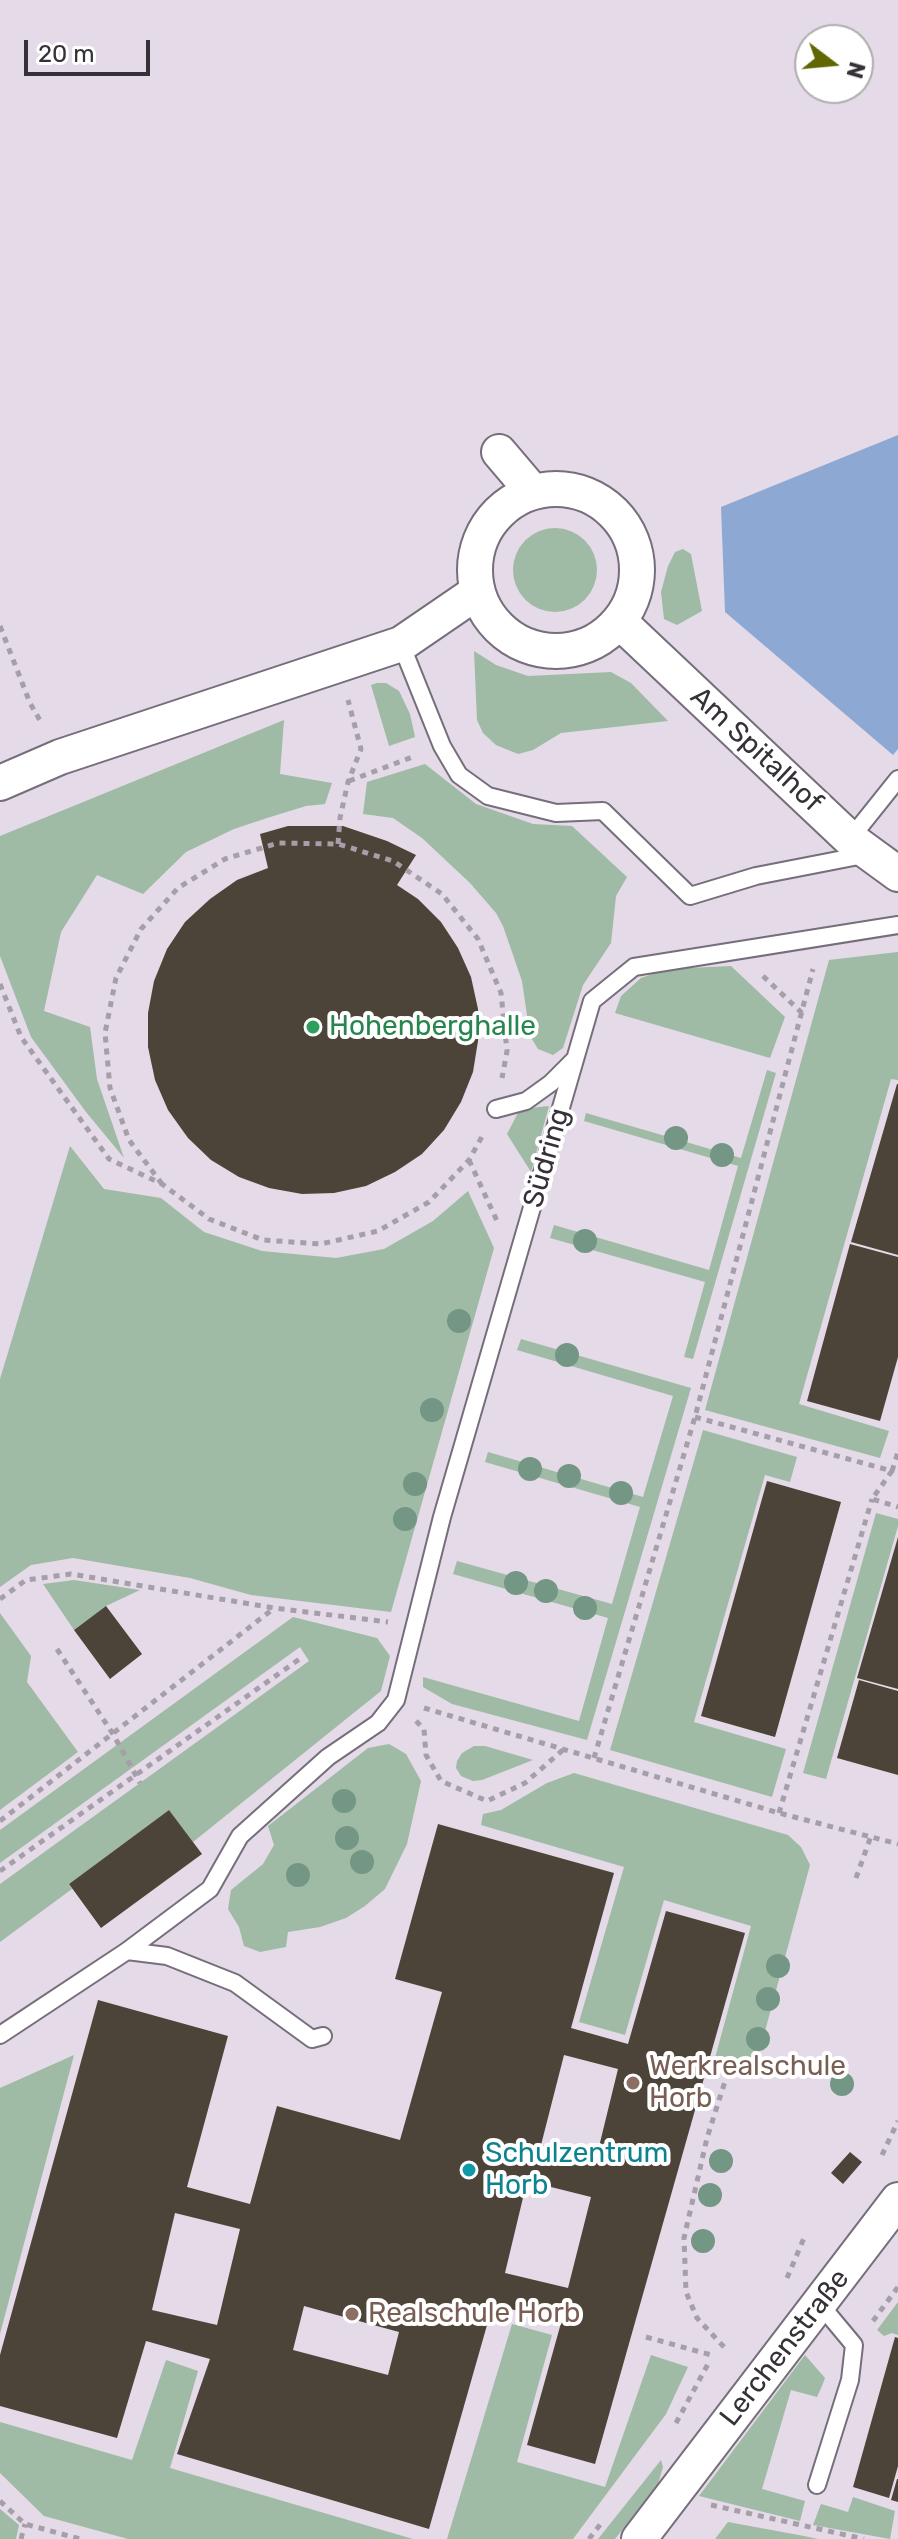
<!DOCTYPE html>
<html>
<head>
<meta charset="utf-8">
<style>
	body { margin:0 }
	#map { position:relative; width:898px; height:2539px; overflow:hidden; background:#e4dae8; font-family:Rubik,sans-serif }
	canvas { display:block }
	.north { position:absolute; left:794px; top:24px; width:80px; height:80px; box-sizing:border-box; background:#fff; border:2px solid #aeadaf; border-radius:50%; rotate:106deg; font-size:22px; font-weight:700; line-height:32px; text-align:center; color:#353137 }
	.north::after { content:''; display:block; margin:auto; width:28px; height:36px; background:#626603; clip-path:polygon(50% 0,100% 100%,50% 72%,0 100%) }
	.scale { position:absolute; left:24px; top:40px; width:126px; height:36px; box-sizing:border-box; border:4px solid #353137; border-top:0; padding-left:10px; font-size:24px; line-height:28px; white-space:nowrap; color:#353137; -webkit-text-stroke:6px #fff; paint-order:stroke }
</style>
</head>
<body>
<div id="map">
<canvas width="898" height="2539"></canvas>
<div class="north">N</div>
<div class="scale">20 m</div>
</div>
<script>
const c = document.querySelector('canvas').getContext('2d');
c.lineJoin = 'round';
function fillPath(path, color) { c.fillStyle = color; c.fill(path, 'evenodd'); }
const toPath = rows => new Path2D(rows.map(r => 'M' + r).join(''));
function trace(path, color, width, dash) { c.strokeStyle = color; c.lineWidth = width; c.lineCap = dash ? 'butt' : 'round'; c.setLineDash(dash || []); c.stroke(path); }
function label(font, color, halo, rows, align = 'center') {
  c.font = font + ' Rubik,sans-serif'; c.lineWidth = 8; c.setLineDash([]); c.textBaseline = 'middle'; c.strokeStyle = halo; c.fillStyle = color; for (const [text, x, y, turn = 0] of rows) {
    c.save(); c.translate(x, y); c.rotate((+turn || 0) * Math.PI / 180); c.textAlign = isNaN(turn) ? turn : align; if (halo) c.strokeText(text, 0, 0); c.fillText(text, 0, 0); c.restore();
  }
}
const green = toPath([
	'513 570a42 42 0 1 1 84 0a42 42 0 1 1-84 0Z',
	[683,549,691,554,702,611,677,625,664,619,661,592,668,566,675,552],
	[474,651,496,665,528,676,611,672,631,683,668,721,561,733,533,750,518,754,496,745,483,733,477,720],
	[377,683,386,683,399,691,410,714,415,737,389,746,371,685],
	[284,720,280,774,332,783,325,804,306,806,267,818,234,829,186,852,143,894,97,875,61,932,44,1011,90,1027,97,1079,124,1158,86,1112,31,1037,0,956,0,836],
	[425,764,476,804,533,824,572,826,627,877,616,896,611,943,583,985,563,1048,553,1055,538,1049,530,1036,522,981,503,926,496,913,470,883,422,838,393,818,363,814,367,782],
	[898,952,898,1080,891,1079,799,1404,889,1431,880,1458,705,1410,829,960],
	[731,966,785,1017,770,1058,615,1013,621,996,641,978,667,969],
	[767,1070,776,1073,693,1359,684,1357,705,1282,550,1238,554,1225,709,1270,738,1166,584,1121,586,1113,741,1158],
	[549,1106,531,1172,507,1134,520,1109],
	[70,1146,104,1189,161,1198,204,1232,262,1251,336,1258,384,1249,433,1221,468,1191,494,1248,391,1612,251,1595,190,1578,73,1558,31,1565,0,1587,0,1379],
	[521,1339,691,1388,587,1740,452,1704,423,1687,423,1677,579,1721,608,1618,453,1574,457,1561,612,1604,640,1507,485,1462,488,1452,643,1497,673,1396,517,1350],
	[703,1430,797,1457,790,1482,765,1475,694,1722,786,1749,772,1797,610,1750],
	[876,1513,898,1519,898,1526,826,1779,803,1773],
	[74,1580,140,1590,106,1606,74,1630,43,1584],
	[0,1613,31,1656,27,1682,78,1752,0,1810],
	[293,1617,377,1638,390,1656,381,1691,193,1842,169,1810,69,1884,72,1889,0,1942,0,1884,309,1661,300,1647,0,1863,0,1830],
	[389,1744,406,1754,421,1781,407,1844,385,1889,365,1906,346,1918,320,1927,288,1932,286,1947,260,1952,244,1946,239,1927,228,1909,231,1890,263,1864,274,1845,268,1826,368,1748],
	[474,1746,485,1746,533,1760,482,1780,473,1781,461,1776,456,1768,457,1761,462,1753],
	[574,1773,788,1835,801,1847,810,1865,755,2068,715,2058,751,1926,664,1900,625,2035,579,2022,624,1867,481,1825,483,1814,501,1810,547,1783],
	[74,2055,0,2334,0,2088],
	[898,2302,898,2335,892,2333,884,2336,877,2330],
	[512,2324,552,2335,517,2462,605,2487,651,2355,688,2367,666,2414,573,2539,447,2539],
	[805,2355,825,2378,822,2386,817,2397,791,2390,762,2489,805,2501,800,2521,699,2496],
	[166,2360,198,2371,170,2468,413,2539,128,2539,44,2516,0,2473,0,2422,132,2460],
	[661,2460,663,2467,658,2484,615,2539,598,2539],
	[853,2497,895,2511,890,2539,813,2525,821,2504,848,2512],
	[0,2509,19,2525,16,2539,0,2539],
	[728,2522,804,2536,818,2539,715,2539]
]);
const water = toPath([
	[898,435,898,749,893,755,725,612,721,507]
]);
const building = toPath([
	[288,826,343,826,387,841,416,855,397,885,418,899,441,922,458,948,471,977,478,1009,478,1041,473,1072,461,1102,444,1130,422,1154,395,1172,366,1186,334,1193,302,1194,269,1188,239,1177,211,1160,188,1138,168,1110,155,1080,148,1047,148,1013,154,981,167,949,185,922,210,899,237,880,268,868,260,834],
	[897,1084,898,1084,898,1255,851,1242],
	[850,1244,898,1257,898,1357,880,1421,807,1401],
	[767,1481,841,1502,775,1737,701,1716],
	[898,1537,898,1689,857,1678],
	[106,1606,142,1654,110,1679,74,1630],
	[859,1680,898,1691,898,1775,837,1758],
	[169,1810,202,1854,101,1928,69,1884],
	[438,1824,614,1873,571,2028,628,2044,666,1911,745,1933,595,2464,527,2445,561,2323,493,2304,429,2529,177,2454,210,2359,146,2341,117,2438,0,2406,0,2355,98,2000,228,2036,187,2187,250,2204,277,2106,400,2140,442,1992,395,1979],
	[564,2055,618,2069,596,2159,541,2145],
	[527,2181,591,2197,568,2288,505,2273],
	[175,2213,240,2229,217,2325,152,2310],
	[304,2306,399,2332,388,2375,293,2350],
	[850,2152,862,2162,843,2184,831,2173],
	[895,2337,898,2338,898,2466,889,2498,853,2487],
	[897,2479,898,2479,898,2502,891,2500]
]);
const path = toPath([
	[0,626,30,703,42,724],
	[349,781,415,756],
	[338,844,340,818,348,782,361,749,348,700],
	[763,976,802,1013],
	[0,984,21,1037,109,1159,162,1184,209,1219,263,1240,321,1244,378,1231,429,1202,469,1160,484,1133],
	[469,1160,497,1221],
	[162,1184,129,1140,110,1088,105,1033,116,978,141,929,178,888,225,859,278,843,338,844,393,861,442,894,478,939,501,993,507,1051,502,1078],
	[695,1417,892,1471,872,1499,898,1507],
	[892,1471,898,1452],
	[0,1599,26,1580,71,1574,274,1608,388,1622],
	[57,1649,113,1734,140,1783],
	[424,1708,779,1813,898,1844],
	[416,1721,424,1729,426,1755,441,1781,487,1801,525,1783,564,1749],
	[594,1758,695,1417,813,969],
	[779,1813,872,1499],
	[0,1821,273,1609],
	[0,1871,301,1658],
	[856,1878,871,1836],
	[882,2155,898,2121],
	[787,2278,804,2238],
	[873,2321,898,2287],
	[646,2337,715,2356],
	[724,2347,697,2318,686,2292,684,2238,707,2138,727,2075],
	[676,2423,708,2364],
	[0,2501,25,2524,80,2539],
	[711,2505,864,2539],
	[21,2539,25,2524],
	[589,2539,603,2521]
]);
const service = toPath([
	[401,644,442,746,459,775,488,796,556,813,603,811,690,896,756,876,869,854],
	[850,839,898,779],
	[496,1109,526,1101,551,1083,575,1059],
	[127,1951,167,1956,235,1983,312,2039,323,2036],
	[0,2035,127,1951,210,1889,240,1836,328,1757,378,1723,396,1700,442,1517,592,1001,634,967,898,925],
	[817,2485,850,2380,854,2345,819,2303]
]);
const minor = toPath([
	[499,452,533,492],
	'475 570a81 81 0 1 1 162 0a81 81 0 1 1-162 0Z',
	[619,621,850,839,898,874],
	[0,783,60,757,401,644,477,592],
	[639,2539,898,2200]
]);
const trees = [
	[676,1138],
	[722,1155],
	[585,1241],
	[459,1321],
	[567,1355],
	[432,1410],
	[530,1469],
	[569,1476],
	[415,1484],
	[621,1493],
	[405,1519],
	[516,1583],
	[546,1591],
	[585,1608],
	[344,1801],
	[347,1838],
	[362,1862],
	[298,1875],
	[778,1966],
	[768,1999],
	[758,2039],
	[842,2084],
	[721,2161],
	[710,2195],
	[703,2241]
];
const markers = [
	[313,1027,8,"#2e9e5b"],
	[633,2083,8,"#8d6e63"],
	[469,2170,8,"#0f9aa8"],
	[352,2314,8,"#8d6e63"]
];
const streetNames = [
	["Am Spitalhof",756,750,43],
	["Südring",547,1158,-74],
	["Lerchenstraße",785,2348,-52]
];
const leisureNames = [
	["Hohenberghalle",329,1027]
];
const educationNames = [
	["Werkrealschule",649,2067],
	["Horb",649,2099],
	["Realschule Horb",368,2314]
];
const cultureNames = [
	["Schulzentrum",485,2154],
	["Horb",485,2186]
];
fillPath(green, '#9fbaa5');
fillPath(water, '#8ea8d4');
fillPath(building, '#4c4438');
trace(service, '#766e7a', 20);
trace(minor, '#766e7a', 38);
trace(path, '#a69ea9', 5, [6, 6]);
trace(service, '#fff', 16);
trace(minor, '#fff', 34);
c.fillStyle = '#749684';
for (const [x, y] of trees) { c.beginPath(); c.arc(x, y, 12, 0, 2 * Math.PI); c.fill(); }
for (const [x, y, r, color] of markers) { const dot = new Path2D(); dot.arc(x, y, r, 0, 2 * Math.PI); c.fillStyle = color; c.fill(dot); trace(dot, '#fff', 3); }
label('28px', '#353137', '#fff', streetNames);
label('28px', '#27864d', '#fff', leisureNames, 'left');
label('28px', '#785e54', '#fff', educationNames, 'left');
label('28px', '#0d838f', '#fff', cultureNames, 'left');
</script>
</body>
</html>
